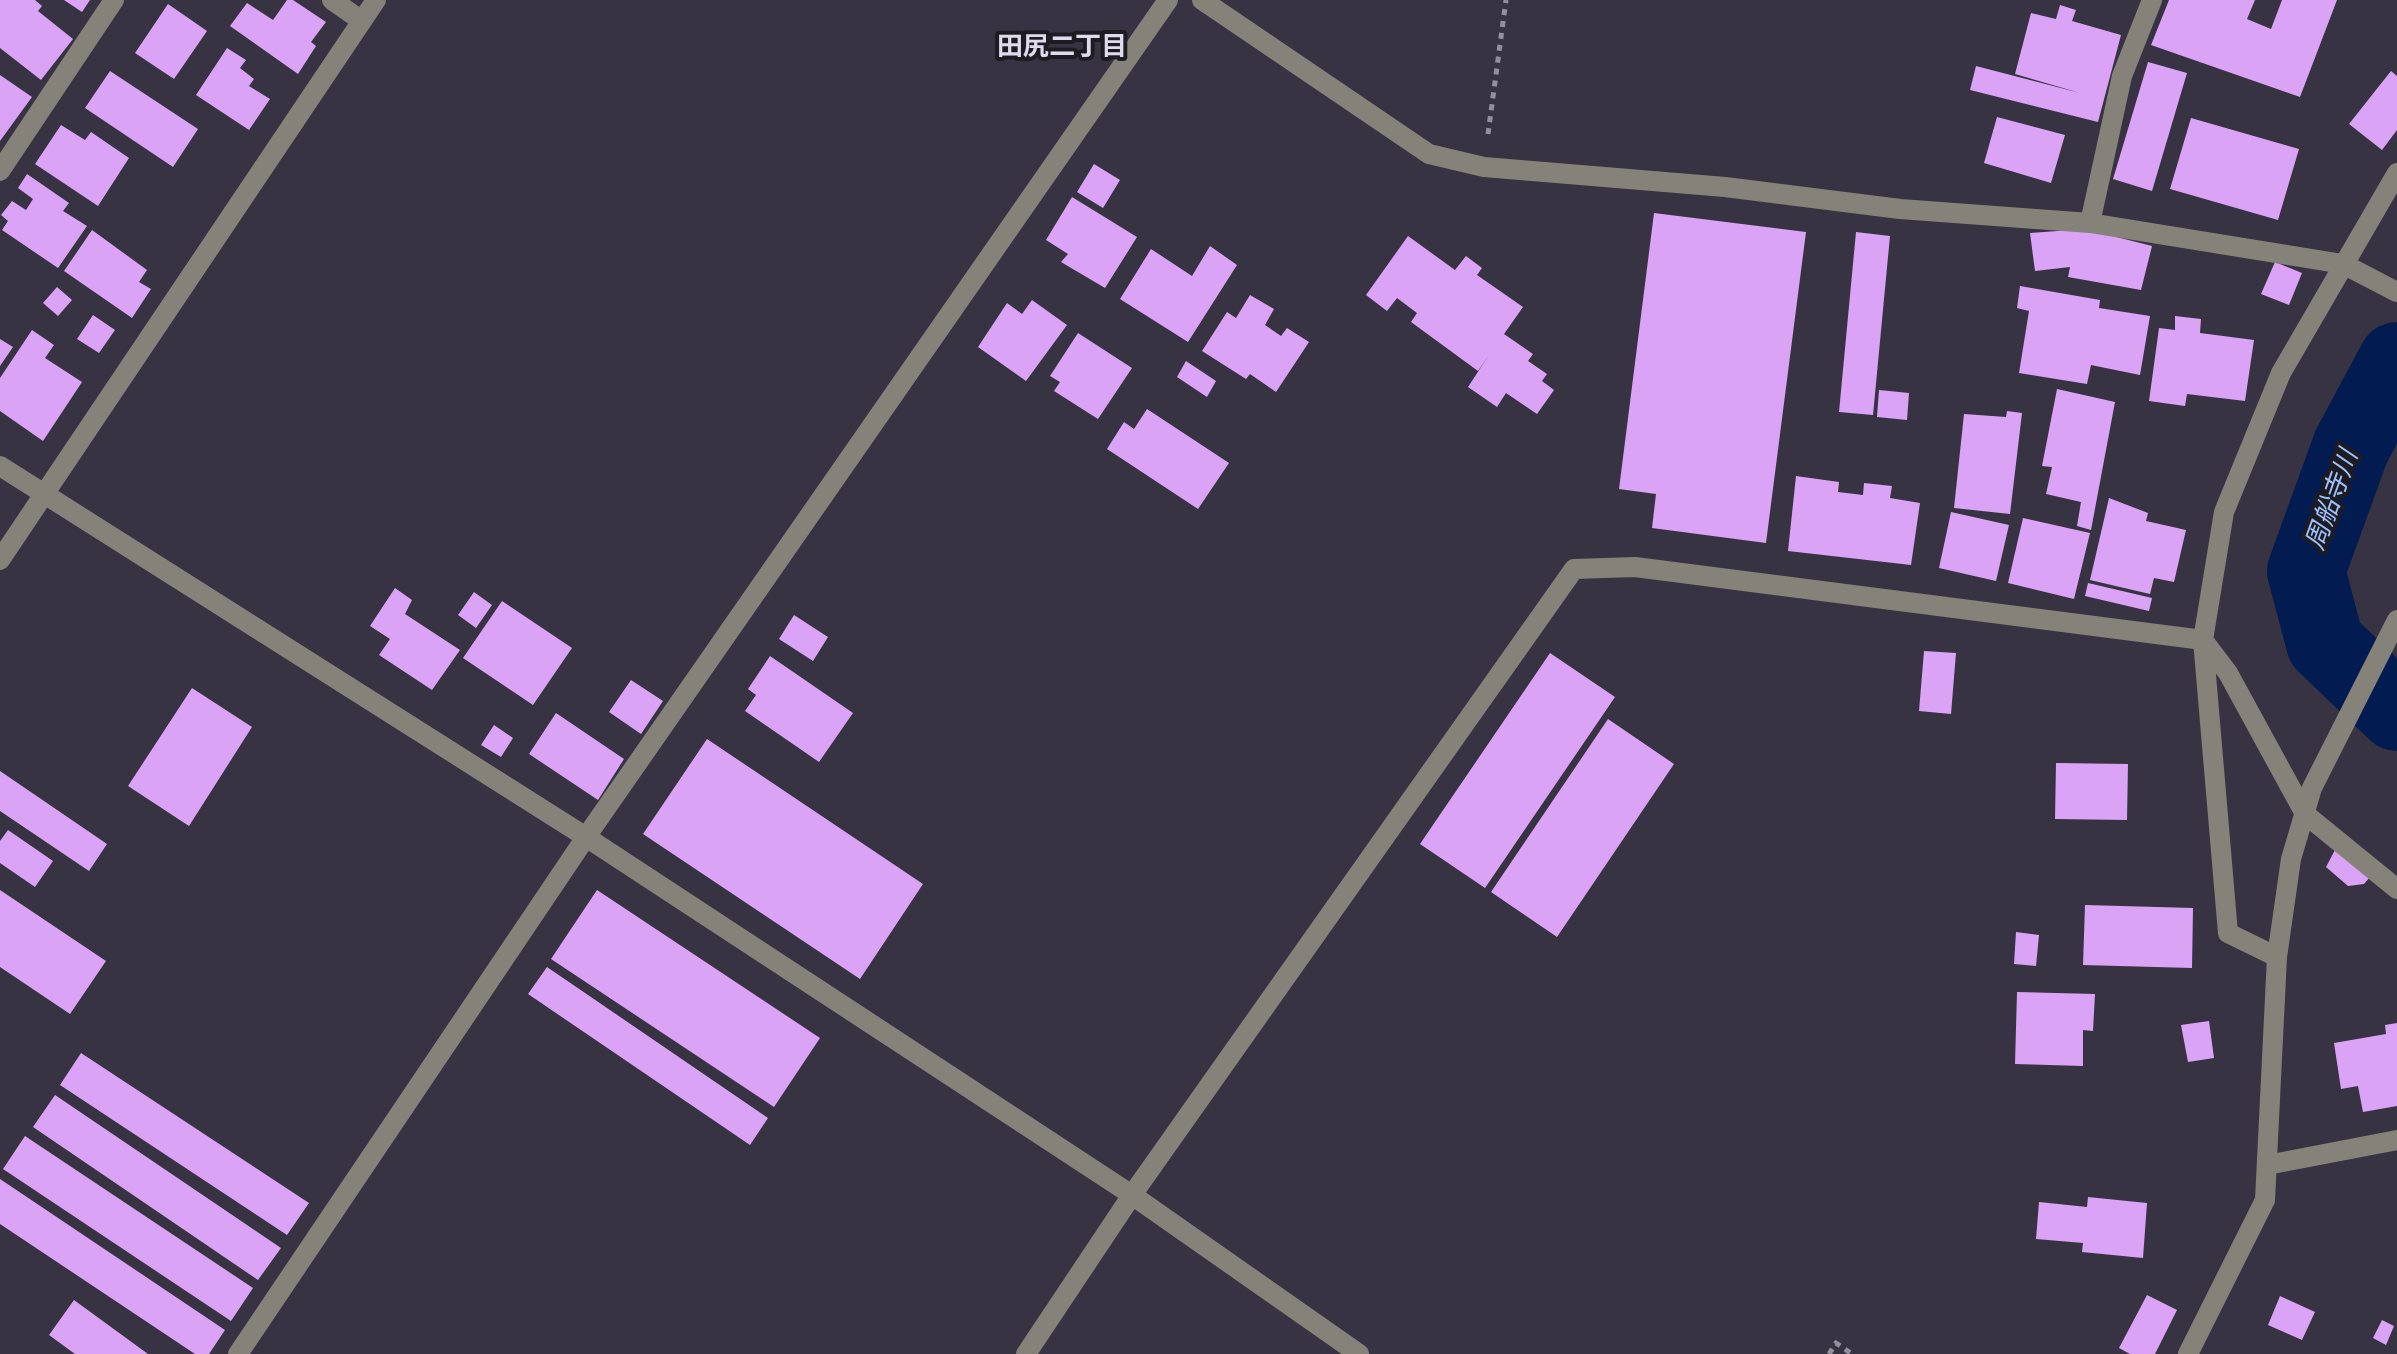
<!DOCTYPE html>
<html>
<head>
<meta charset="utf-8">
<style>
	body { margin:0 }
	canvas { display:block; background:#383342 }
</style>
</head>
<body>
<canvas width="2397" height="1354"></canvas>
<script>
const c = document.querySelector('canvas').getContext('2d');
c.lineJoin = 'round';
const toPath = rows => new Path2D(rows.map(r => 'M' + r).join(''));
function trace(path, color, width, dash) { c.strokeStyle = color; c.lineWidth = width; c.lineCap = dash ? 'butt' : 'round'; c.setLineDash(dash || []); c.stroke(path); }
function fillPath(path, color) { c.fillStyle = color; c.fill(path, 'evenodd'); }
function label(font, color, halo, rows, align = 'center') {
  c.font = font + ' "Public Sans","Noto Sans JP",sans-serif'; c.lineWidth = 8; c.setLineDash([]); c.textBaseline = 'middle'; c.strokeStyle = halo; c.fillStyle = color; for (const [text, x, y, turn = 0] of rows) {
    c.save(); c.translate(x, y); c.rotate((+turn || 0) * Math.PI / 180); c.textAlign = isNaN(turn) ? turn : align; if (halo) c.strokeText(text, 0, 0); c.fillText(text, 0, 0); c.restore();
  }
}
const river = toPath([
	[2397,361,2351,447,2306,571,2325,643,2397,712]
]);
const building = toPath([
	[0,0,35,0,42,6,38,11,73,39,41,80,0,48],
	[64,0,90,0,82,12],
	[287,0,293,0,326,22,311,42,316,46,298,74,230,26,247,3,273,20],
	[2169,0,2255,0,2247,19,2271,29,2282,0,2337,0,2300,97,2151,45],
	[168,4,207,31,174,79,135,53],
	[2060,5,2076,10,2072,21,2121,35,2098,122,1970,90,1976,66,2080,93,2015,74,2031,13,2056,19],
	[227,48,246,60,240,68,254,79,249,86,270,99,249,130,196,95],
	[2148,62,2187,73,2152,191,2113,179],
	[110,71,198,129,173,167,85,108],
	[2391,71,2397,76,2397,130,2382,150,2349,124],
	[0,75,32,97,0,141],
	[1997,117,2065,135,2051,183,1984,163],
	[2191,118,2299,149,2278,220,2170,189],
	[61,125,85,140,91,132,129,158,98,206,35,164],
	[1094,164,1120,180,1103,208,1077,192],
	[27,174,69,203,63,211,87,226,58,268,2,230,8,221,1,215,12,201,26,210,33,199,18,188],
	[1072,197,1137,237,1105,288,1061,262,1068,254,1046,240],
	[1654,213,1806,232,1766,543,1652,528,1656,494,1619,489],
	[2085,229,2152,246,2141,290,2068,277,2070,267,2035,271,2030,233],
	[92,230,147,270,139,282,151,289,132,318,64,271],
	[1856,232,1890,236,1873,415,1839,412],
	[1408,236,1455,270,1466,256,1482,268,1477,275,1523,307,1504,334,1533,354,1528,361,1547,374,1542,381,1554,390,1537,414,1506,393,1497,407,1468,387,1489,355,1478,371,1411,322,1417,313,1397,298,1387,311,1366,295],
	[1210,246,1237,265,1188,342,1120,299,1151,249,1192,276],
	[2275,262,2302,273,2289,305,2261,294],
	[2020,286,2100,300,2099,308,2150,316,2140,375,2091,365,2087,384,2019,373,2029,311,2017,308],
	[57,287,72,300,58,316,43,303],
	[1250,295,1274,309,1265,325,1281,336,1287,328,1309,342,1276,392,1250,374,1246,379,1202,351,1227,312,1236,318],
	[1032,300,1067,325,1026,381,978,347,1007,303,1022,314],
	[93,315,115,330,99,353,77,339],
	[2175,316,2201,319,2200,333,2254,340,2245,401,2187,394,2185,406,2149,401,2159,328,2175,330],
	[32,330,54,345,45,358,82,382,43,441,0,411,0,378],
	[1078,333,1132,368,1098,419,1054,391,1060,382,1050,376],
	[0,339,13,347,0,366],
	[1186,361,1216,381,1207,397,1177,377],
	[2057,389,2115,402,2091,530,2077,526,2081,502,2046,494,2052,467,2042,466],
	[1879,390,1909,393,1907,420,1877,417],
	[1147,409,1229,463,1198,509,1107,449,1124,422,1134,429],
	[2007,411,2022,413,2010,514,1954,508,1964,414,2006,417],
	[1796,476,1839,482,1838,492,1863,495,1864,483,1892,486,1890,498,1920,503,1911,565,1788,551],
	[2109,498,2148,513,2146,521,2186,530,2174,582,2154,578,2150,594,2090,580],
	[1951,512,2009,525,1996,581,1939,568],
	[2023,518,2090,533,2074,599,2008,583],
	[2088,583,2152,598,2149,611,2085,596],
	[395,588,412,600,405,614,460,650,432,690,379,655,390,639,370,626],
	[474,592,492,605,476,628,458,615],
	[502,601,572,648,533,705,463,658],
	[794,615,828,637,813,661,779,639],
	[1924,651,1956,653,1951,714,1919,711],
	[1550,653,1615,697,1485,888,1420,844],
	[770,656,853,713,819,762,745,711,756,695,748,689],
	[631,680,663,701,641,734,609,712],
	[192,688,252,727,189,826,128,786],
	[556,713,624,759,598,800,529,754],
	[1608,719,1674,764,1557,937,1491,892],
	[494,725,513,738,501,757,481,745],
	[707,739,923,884,860,979,643,834],
	[2056,763,2128,764,2127,820,2055,819],
	[0,771,107,844,89,871,0,811],
	[8,830,53,861,35,887,0,863,0,841],
	[2336,848,2370,877,2364,884,2348,886,2326,867],
	[0,890,106,961,70,1014,0,967],
	[597,890,820,1038,774,1107,551,959],
	[2085,905,2193,908,2192,968,2083,965],
	[2016,932,2039,935,2036,966,2014,964],
	[547,967,768,1118,750,1145,528,994],
	[2017,992,2095,994,2093,1031,2083,1030,2083,1066,2015,1064],
	[2209,1021,2214,1058,2188,1062,2181,1025],
	[2397,1023,2397,1106,2363,1112,2358,1086,2341,1089,2334,1043,2386,1034,2385,1025],
	[81,1053,309,1203,287,1235,60,1085],
	[55,1095,281,1248,258,1280,33,1127],
	[25,1136,253,1288,231,1321,3,1169],
	[0,1179,225,1330,209,1354,195,1354,0,1224],
	[2088,1197,2147,1203,2143,1258,2082,1252,2083,1243,2036,1239,2039,1202,2087,1207],
	[2147,1295,2177,1310,2155,1354,2130,1354,2119,1348],
	[2280,1296,2315,1312,2302,1340,2268,1325],
	[74,1300,148,1354,75,1354,49,1335],
	[2382,1320,2394,1326,2386,1345,2373,1338]
]);
const path = toPath([
	[1488,134,1506,0],
	[1829,1354,1836,1343,1852,1354]
]);
const minor = toPath([
	[332,0,362,21],
	[1202,0,1429,154,1484,167,1725,187,1900,209,2090,223,2343,264,2397,292],
	[0,171,114,0],
	[2397,173,2281,373,2224,512,2203,640,2228,673,2305,814,2397,889],
	[2090,223,2122,76,2152,0],
	[0,466,586,837,1132,1195,1359,1354],
	[0,560,376,0],
	[2267,1165,2397,1140],
	[238,1354,586,837,1168,0],
	[1026,1354,1132,1195,1574,569,1635,567,2203,640,2228,933,2277,957],
	[2188,1354,2265,1200,2277,957,2291,859,2312,788,2397,620]
]);
const neighbourhoodNames = [
	["田尻二丁目",1062,47]
];
const waterNames = [
	["周船寺川",2332,500,-70]
];
trace(river, '#021c51', 78);
fillPath(building, '#daa3f6');
trace(path, '#938f9b', 5, [6, 6]);
trace(minor, '#85827a', 20);
label('bold 26px', '#dfdaed', '#1e1c23', neighbourhoodNames);
label('italic 26px', '#9ec1fe', '#1e1c23', waterNames);
</script>
</body>
</html>
